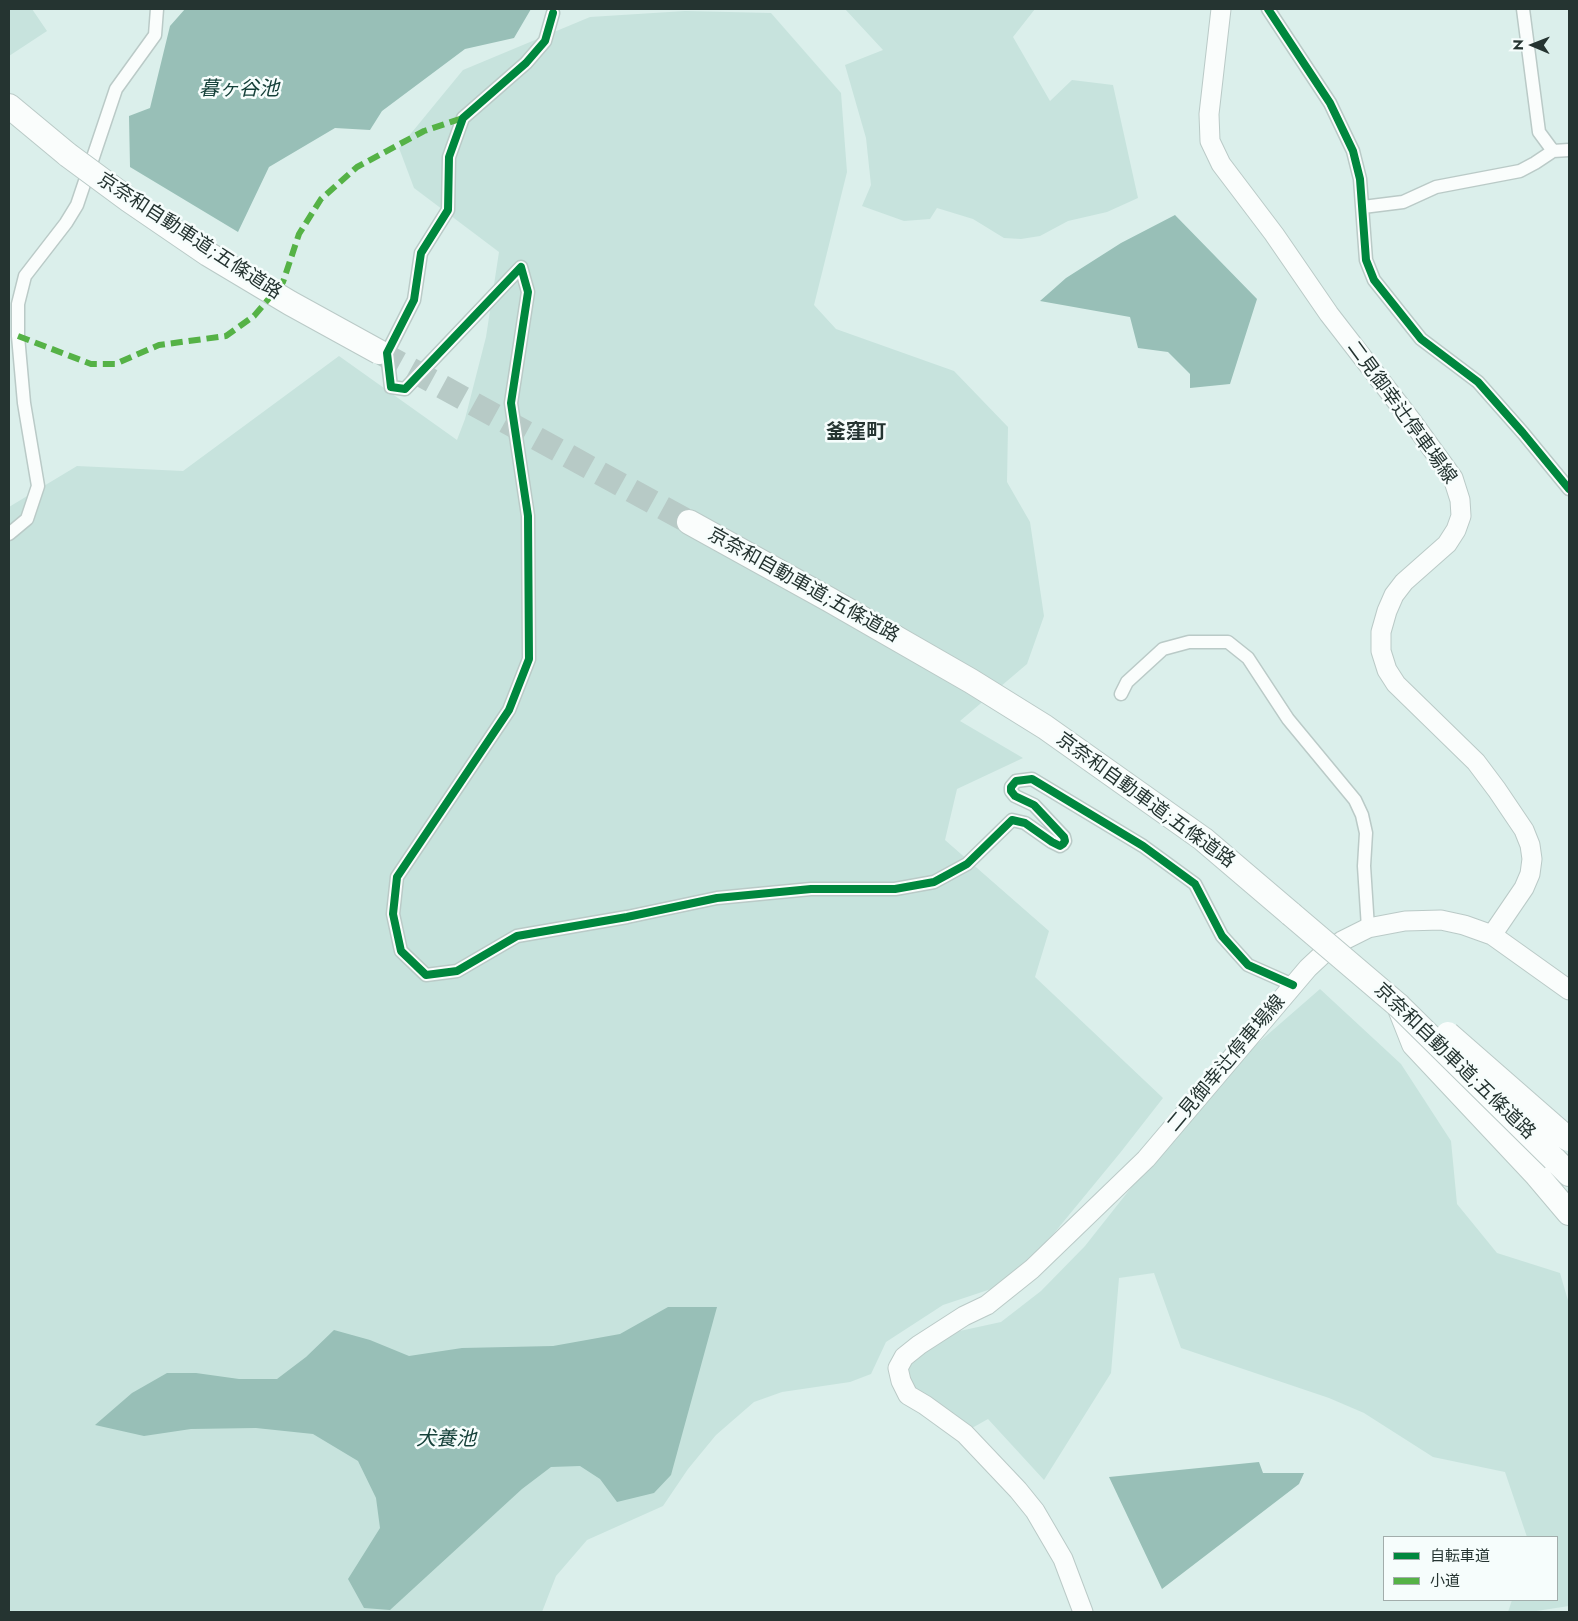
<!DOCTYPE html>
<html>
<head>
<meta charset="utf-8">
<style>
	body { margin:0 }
	#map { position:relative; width:1578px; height:1621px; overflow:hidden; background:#dbefeb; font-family:Jost,"Noto Sans JP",sans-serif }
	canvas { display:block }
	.frame { position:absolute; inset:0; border:10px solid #253431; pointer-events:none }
	.legend { position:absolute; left:1383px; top:1536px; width:175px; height:65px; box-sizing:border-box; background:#f6fdfc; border:1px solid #a2adab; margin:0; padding:6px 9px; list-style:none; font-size:15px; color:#253431 }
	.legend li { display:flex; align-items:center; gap:10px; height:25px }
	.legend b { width:25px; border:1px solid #a2adab }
	.north { position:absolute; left:1508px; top:20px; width:50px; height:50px; -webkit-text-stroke:4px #f6fdfc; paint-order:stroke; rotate:271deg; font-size:14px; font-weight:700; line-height:20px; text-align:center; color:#253431 }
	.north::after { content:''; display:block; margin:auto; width:18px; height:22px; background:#253431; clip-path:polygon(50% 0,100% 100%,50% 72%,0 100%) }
</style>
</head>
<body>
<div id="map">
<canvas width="1578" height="1621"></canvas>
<div class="frame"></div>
<ul class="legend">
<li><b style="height:6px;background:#00873e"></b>自転車道</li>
<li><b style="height:6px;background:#55b246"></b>小道</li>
</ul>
<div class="north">N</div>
</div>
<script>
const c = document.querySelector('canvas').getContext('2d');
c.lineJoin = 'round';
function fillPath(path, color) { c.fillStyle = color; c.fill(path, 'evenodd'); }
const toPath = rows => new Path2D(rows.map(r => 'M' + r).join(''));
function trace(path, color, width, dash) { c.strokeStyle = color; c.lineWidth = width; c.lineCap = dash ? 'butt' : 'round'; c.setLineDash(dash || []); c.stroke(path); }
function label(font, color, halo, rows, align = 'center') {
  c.font = font + ' Jost,"Noto Sans JP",sans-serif'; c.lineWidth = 5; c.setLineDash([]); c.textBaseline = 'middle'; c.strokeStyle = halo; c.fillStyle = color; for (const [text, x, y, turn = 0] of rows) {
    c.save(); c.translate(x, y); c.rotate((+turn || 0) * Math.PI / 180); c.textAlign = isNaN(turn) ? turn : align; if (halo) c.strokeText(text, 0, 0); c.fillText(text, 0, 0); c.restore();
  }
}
const green = toPath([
	[9,9,32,9,47,31,9,56],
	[845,9,1035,9,1013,37,1050,101,1072,80,1113,85,1138,198,1107,212,1068,221,1040,236,1021,239,1004,238,973,219,937,208,930,219,904,221,862,206,871,185,866,138,845,65,883,50],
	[685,11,771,13,841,93,847,172,814,305,836,329,954,371,1008,427,1007,482,1030,522,1044,616,1027,664,960,721,1023,758,957,789,945,840,1049,931,1035,977,1163,1098,1120,1153,1027,1266,994,1288,943,1305,886,1342,871,1374,850,1382,782,1392,754,1402,716,1435,688,1469,663,1506,587,1540,556,1576,542,1612,9,1612,9,507,77,466,183,471,339,356,457,440,465,419,486,337,499,252,414,188,399,148,463,70,590,17],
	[1320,989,1401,1064,1451,1141,1457,1204,1497,1253,1560,1273,1569,1304,1569,1606,1530,1612,1508,1612,1512,1600,1557,1600,1557,1537,1527,1537,1505,1472,1433,1457,1364,1413,1329,1398,1181,1348,1154,1273,1119,1278,1111,1373,1044,1480,988,1419,972,1428,906,1385,903,1369,929,1347,955,1332,1001,1322,1041,1291,1085,1246,1153,1160,1235,1063]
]);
const water = toPath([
	[185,9,531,9,514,38,465,49,382,111,370,130,335,128,269,167,238,232,130,167,129,116,150,108,170,26],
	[1175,215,1257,299,1230,384,1190,388,1190,374,1168,352,1138,348,1130,317,1040,301,1066,278,1121,243],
	[668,1307,717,1307,671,1475,654,1493,617,1502,600,1479,580,1466,551,1467,522,1489,390,1610,364,1608,348,1579,380,1528,376,1498,358,1461,313,1434,256,1428,191,1429,144,1436,95,1425,132,1393,167,1373,196,1373,239,1379,277,1379,306,1357,334,1330,370,1340,409,1356,462,1348,553,1346,620,1334],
	[1259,1462,1263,1473,1304,1473,1299,1484,1162,1589,1109,1477]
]);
const highwayTunnel = toPath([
	[379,352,689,522]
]);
const street = toPath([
	[1268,9,1330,103,1353,151,1360,179,1366,260,1374,280,1421,339,1478,382,1523,433,1569,489],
	[1523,9,1539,132,1553,151],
	[553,13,545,41,526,63,463,118,449,157,448,210,421,253,414,300,387,353,391,387,405,389,521,267,528,292,511,403,528,516,529,659,509,710,397,877,393,914,401,951,426,975,457,971,517,936,627,917,717,898,811,889,895,889,934,882,967,864,1012,820,1025,823,1052,842,1060,846,1063,844,1065,841,1064,837,1034,805,1015,796,1011,791,1011,787,1016,781,1032,779,1143,846,1195,884,1222,936,1248,965,1293,985],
	[1363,207,1403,202,1436,187,1520,171,1535,163,1553,151,1569,150],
	[9,534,27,519,38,486,24,403,18,336,18,304,25,276,66,223,77,205,116,89,155,35,157,9],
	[1121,694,1127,682,1163,649,1189,642,1228,642,1248,658,1288,719,1355,800,1362,815,1366,833,1364,866,1368,928]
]);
const secondary = toPath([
	[1221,9,1209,114,1210,141,1221,164,1274,234,1329,314,1411,420,1453,478,1460,500,1461,516,1456,530,1447,544,1404,582,1394,595,1387,611,1381,632,1381,651,1387,670,1396,684,1476,762,1497,790,1524,830,1530,845,1532,859,1530,874,1524,888,1492,935],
	[1083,1612,1063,1559,1035,1511,1018,1490,965,1434,925,1405,908,1395,901,1381,898,1368,904,1357,919,1345,964,1316,987,1305,1032,1269,1146,1159,1308,968,1323,954,1342,941,1368,928,1405,921,1441,920,1464,925,1492,935,1569,990]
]);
const highway = toPath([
	[9,106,68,155],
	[689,522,830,600,971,681,1045,727,1203,839,1291,914],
	[1399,1006,1414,1044,1536,1174,1569,1213],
	[1554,1159,1569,1174]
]);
const highwayBridge = toPath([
	[68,155,129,200,208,254,290,303,379,352],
	[1291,914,1399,1006,1554,1159],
	[1448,1034,1568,1139]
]);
const quiet = toPath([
	[18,336,91,364,115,364,159,345,226,336,254,316,283,282,299,234,321,199,357,167,424,131,463,118]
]);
const cycleway = toPath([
	[1268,9,1330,103,1353,151,1360,179,1366,260,1374,280,1421,339,1478,382,1523,433,1569,489],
	[553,13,545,41,526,63,463,118,449,157,448,210,421,253,414,300,387,353,391,387,405,389,521,267,528,292,511,403,528,516,529,659,509,710,397,877,393,914,401,951,426,975,457,971,517,936,627,917,717,898,811,889,895,889,934,882,967,864,1012,820,1025,823,1052,842,1060,846,1063,844,1065,841,1064,837,1034,805,1015,796,1011,791,1011,787,1016,781,1032,779,1143,846,1195,884,1222,936,1248,965,1293,985]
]);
const streetNames = [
	["京奈和自動車道;五條道路",189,237,33],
	["二見御幸辻停車場線",1401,413,54],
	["京奈和自動車道;五條道路",803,586,29],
	["京奈和自動車道;五條道路",1145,801,36],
	["京奈和自動車道;五條道路",1454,1062,44],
	["二見御幸辻停車場線",1227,1064,-50]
];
const waterNames = [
	["暮ヶ谷池",239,90],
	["犬養池",446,1440]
];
const neighbourhoodNames = [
	["釜窪町",856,433]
];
fillPath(green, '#c7e3dd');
fillPath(water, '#98bfb7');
trace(highwayTunnel, '#b7cac6', 24, [24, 12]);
trace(street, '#bacac7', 15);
trace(secondary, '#bacac7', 21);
trace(highway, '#bacac7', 26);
trace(street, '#fafdfc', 12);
trace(secondary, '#fafdfc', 19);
trace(highway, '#fafdfc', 24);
trace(highwayBridge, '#bacac7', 26, []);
trace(highwayBridge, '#fafdfc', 24);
trace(quiet, '#55b246', 6, [12, 6]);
trace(cycleway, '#00873e', 8);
label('19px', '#253431', '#f6fdfc', streetNames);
label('italic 20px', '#16413a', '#f6fdfc', waterNames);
label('bold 20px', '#253431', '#f6fdfc', neighbourhoodNames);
</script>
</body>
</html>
